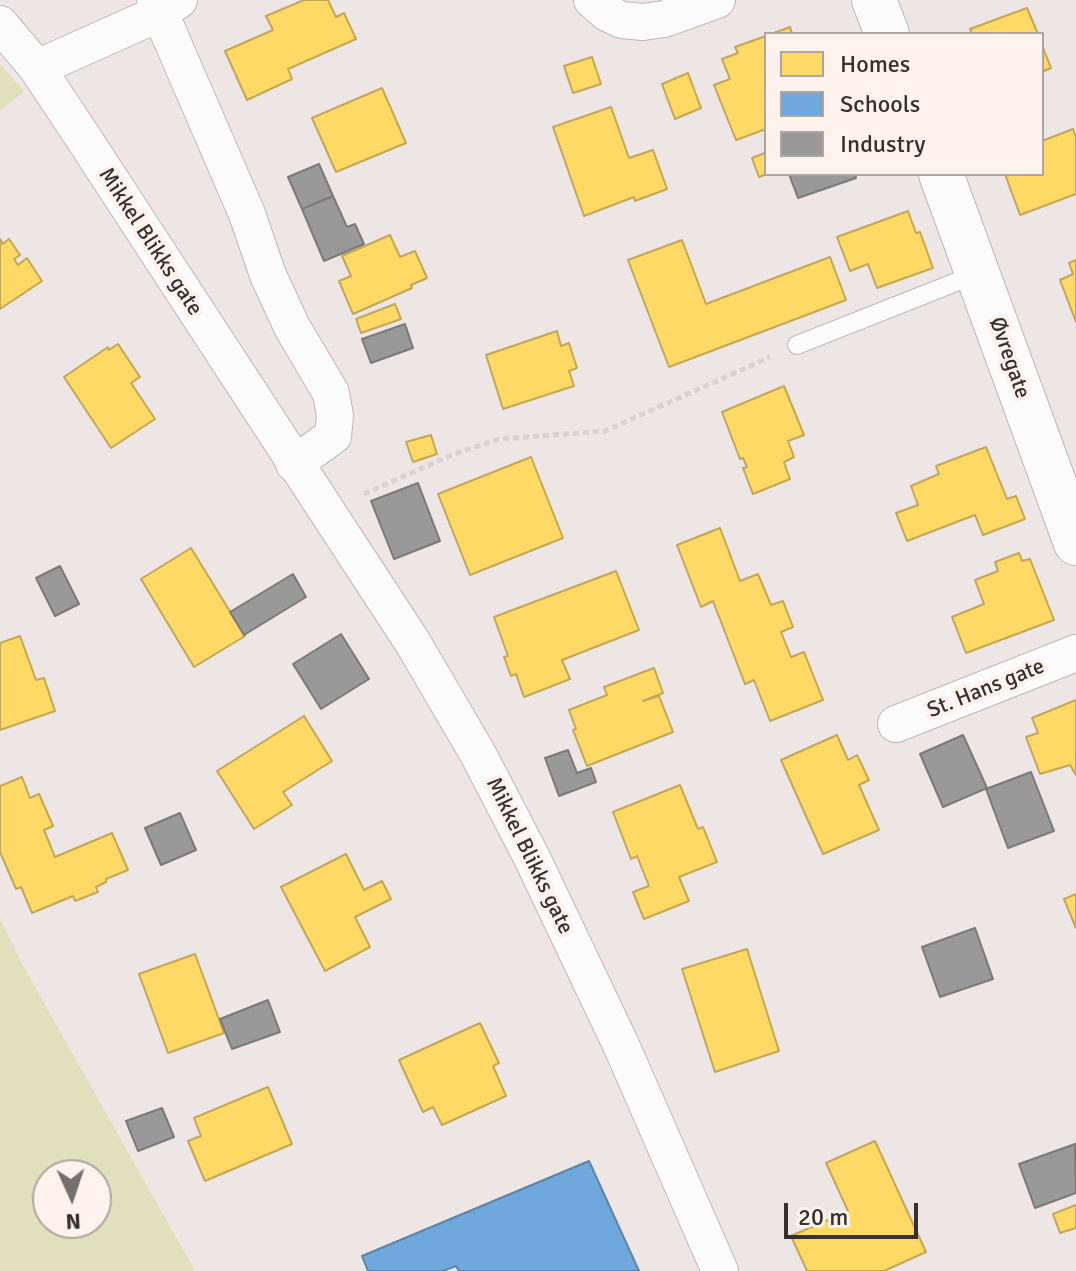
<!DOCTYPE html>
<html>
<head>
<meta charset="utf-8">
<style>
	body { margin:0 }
	#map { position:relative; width:1076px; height:1271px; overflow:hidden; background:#ede6e4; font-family:Signika,sans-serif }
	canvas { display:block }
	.legend { position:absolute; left:764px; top:32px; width:280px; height:144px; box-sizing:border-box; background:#fff2ed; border:2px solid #aea5a1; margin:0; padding:10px 14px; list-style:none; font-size:24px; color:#35312f }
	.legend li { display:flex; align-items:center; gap:16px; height:40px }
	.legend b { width:40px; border:2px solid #aea5a1 }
	.north { position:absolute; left:32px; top:1159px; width:80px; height:80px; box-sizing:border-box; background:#fff2ed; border:2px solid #aea5a1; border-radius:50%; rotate:177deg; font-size:22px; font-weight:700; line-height:32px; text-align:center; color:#35312f }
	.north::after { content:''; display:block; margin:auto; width:28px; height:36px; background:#75706e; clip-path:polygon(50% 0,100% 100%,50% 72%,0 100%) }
	.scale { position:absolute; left:784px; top:1203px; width:134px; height:36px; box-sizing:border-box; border:4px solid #35312f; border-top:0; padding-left:10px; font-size:24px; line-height:28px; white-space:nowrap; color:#35312f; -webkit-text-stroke:6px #fff2ed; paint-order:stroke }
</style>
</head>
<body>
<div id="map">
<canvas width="1076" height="1271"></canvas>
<ul class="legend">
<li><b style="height:22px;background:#ffd966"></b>Homes</li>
<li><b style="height:22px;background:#6fa8dc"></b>Schools</li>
<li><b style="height:22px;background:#999"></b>Industry</li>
</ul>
<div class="north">N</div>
<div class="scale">20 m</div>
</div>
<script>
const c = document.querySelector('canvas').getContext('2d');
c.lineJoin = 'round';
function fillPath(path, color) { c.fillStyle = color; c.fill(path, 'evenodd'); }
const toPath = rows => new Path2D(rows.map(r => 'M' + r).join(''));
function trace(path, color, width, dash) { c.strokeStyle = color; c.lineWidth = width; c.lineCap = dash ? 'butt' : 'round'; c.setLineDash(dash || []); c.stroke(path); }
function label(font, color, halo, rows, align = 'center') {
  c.font = font + ' Signika,sans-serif'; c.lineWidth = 8; c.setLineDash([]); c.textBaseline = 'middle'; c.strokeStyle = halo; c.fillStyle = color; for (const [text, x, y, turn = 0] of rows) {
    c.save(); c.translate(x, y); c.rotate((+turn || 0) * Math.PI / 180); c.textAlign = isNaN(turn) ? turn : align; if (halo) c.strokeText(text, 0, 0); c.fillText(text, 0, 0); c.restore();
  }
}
const green = toPath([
	[0,64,24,91,0,111],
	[0,918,21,962,195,1271,0,1271],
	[48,1175,96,1175,96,1223,48,1223]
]);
const homes = toPath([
	[304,0,328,0,336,17,344,13,356,39,288,69,292,79,247,100,225,51,273,30,266,16,304,0],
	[1027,8,1038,34,972,34,970,29,1027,8],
	[790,27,792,34,771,34,790,27],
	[766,36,766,129,736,140,714,85,730,79,722,59,738,53,735,47,766,36],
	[1042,45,1051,68,1042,72,1042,45],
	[592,57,601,84,573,93,564,66,592,57],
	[688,73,701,108,675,119,662,84,688,73],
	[382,88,406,143,336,172,312,118,382,88],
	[611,107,629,158,653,150,667,189,635,201,634,197,584,216,553,127,611,107],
	[1073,129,1076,137,1076,194,1020,215,1005,174,1042,174,1042,141,1073,129],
	[765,153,767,174,759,177,752,158,765,153],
	[908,211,916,233,920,232,933,268,877,288,868,264,850,271,837,237,908,211],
	[390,235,400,257,415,251,427,278,411,285,412,288,353,314,339,281,351,276,342,256,390,235],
	[0,239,3,244,9,239,20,255,14,259,18,265,27,258,42,281,0,309,0,239],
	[682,240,706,304,830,257,846,300,669,367,628,260,682,240],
	[1076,260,1076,322,1060,280,1073,274,1069,263,1076,260],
	[395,304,401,319,361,333,356,319,395,304],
	[557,331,561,346,569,343,577,368,569,371,574,386,503,409,486,355,557,331],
	[118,344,140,377,131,383,155,419,111,448,64,377,108,347,109,350,118,344],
	[784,386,804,435,788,441,794,457,784,462,790,479,753,494,743,468,747,467,743,458,740,459,722,412,784,386],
	[431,435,437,454,413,462,406,442,431,435],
	[986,447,1007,499,1016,496,1025,519,983,535,975,515,907,541,896,513,918,505,911,486,939,474,936,466,986,447],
	[531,457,563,538,470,575,438,494,531,457],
	[720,528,740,581,758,574,771,605,783,601,793,627,781,632,791,657,804,652,823,700,770,721,754,680,745,684,713,601,701,607,677,545,720,528],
	[191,548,245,636,194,667,141,579,191,548],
	[1019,553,1022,561,1030,559,1054,620,966,653,952,617,984,604,975,580,998,571,995,562,1019,553],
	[616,571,639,630,562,660,570,679,524,697,516,674,511,676,504,657,508,656,494,617,616,571],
	[20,636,36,680,44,678,55,711,0,730,0,643,20,636],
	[654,668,663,693,643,701,659,696,673,732,587,766,573,730,576,729,569,710,607,695,604,687,654,668],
	[1076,700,1076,775,1070,765,1040,774,1026,737,1038,733,1032,718,1076,700],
	[304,716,332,761,283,792,292,805,254,829,217,771,304,716],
	[837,735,848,760,857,755,869,780,859,785,879,830,823,854,781,760,837,735],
	[22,777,30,798,39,794,53,826,44,830,55,857,112,833,128,870,106,879,106,882,96,887,98,892,75,901,73,896,32,913,21,887,16,889,0,852,0,786,22,777],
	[680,785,698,829,703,827,717,862,679,877,689,901,644,919,633,892,649,886,637,856,631,859,613,812,680,785],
	[346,854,364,890,382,881,391,899,355,917,370,947,325,971,281,887,346,854],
	[1076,894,1076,928,1064,899,1076,894],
	[747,949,779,1051,715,1072,682,969,747,949],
	[195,954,224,1033,168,1053,139,974,195,954],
	[480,1023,499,1063,493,1066,506,1096,442,1125,433,1107,423,1112,399,1060,480,1023],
	[268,1087,292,1144,205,1181,188,1141,201,1136,194,1118,268,1087],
	[875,1141,926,1252,884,1271,807,1271,791,1236,848,1211,826,1163,875,1141],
	[1076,1205,1076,1228,1060,1233,1053,1214,1076,1205]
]);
const schools = toPath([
	[589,1161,639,1271,459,1271,456,1266,443,1271,368,1271,362,1256,589,1161]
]);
const industry = toPath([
	[319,164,333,196,302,209,288,177,319,164],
	[789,174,855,174,856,178,798,198,789,174],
	[333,196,347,227,355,224,364,244,324,261,302,209,333,196],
	[405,324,413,348,371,363,362,339,405,324],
	[418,483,440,541,394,559,371,501,418,483],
	[60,566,79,604,55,616,36,578,60,566],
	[293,574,306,597,244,635,230,612,293,574],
	[341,634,369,679,321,709,293,664,341,634],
	[963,735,987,788,943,807,920,754,963,735],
	[568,750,577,773,591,768,596,782,559,796,545,758,568,750],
	[1031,772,1054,831,1008,848,986,789,1031,772],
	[180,813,196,850,161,865,145,828,180,813],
	[975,928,993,979,940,997,922,947,975,928],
	[268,1000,280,1032,232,1049,220,1019,268,1000],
	[162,1108,174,1137,138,1151,126,1121,162,1108],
	[1075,1144,1076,1193,1035,1208,1019,1164,1075,1144]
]);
const path = toPath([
	[364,494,454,454,499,439,605,431,770,357]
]);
const service = toPath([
	[797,345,979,273]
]);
const minor = toPath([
	[179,0,160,13,247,214,268,275,292,327,331,393,335,416,333,436,294,464],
	[592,0,607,13,622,20,643,22,664,19,717,0],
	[0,24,37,68,84,139,413,643,478,754,532,858,621,1045,720,1271],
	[37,68,160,13,155,0],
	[896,724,1076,653]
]);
const tertiary = toPath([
	[874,0,887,34],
	[941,174,1076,543]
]);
const streetNames = [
	["Mikkel Blikks gate",150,242,57],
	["Øvregate",1009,358,71],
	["St. Hans gate",986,689,-22],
	["Mikkel Blikks gate",529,856,64]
];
fillPath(green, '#dfe0bc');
fillPath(homes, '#ffd966');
trace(homes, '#c2a756', 2);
fillPath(schools, '#6fa8dc');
trace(schools, '#5e84a8', 2);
fillPath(industry, '#999');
trace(industry, '#7b7a79', 2);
trace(service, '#bdb8b6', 20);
trace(minor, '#bdb8b6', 38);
trace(tertiary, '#bdb8b6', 46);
trace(path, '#d5d3d3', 5, [6, 4]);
trace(service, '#fcfbfb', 18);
trace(minor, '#fcfbfb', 36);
trace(tertiary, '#fcfbfb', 44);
label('22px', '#35312f', '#fff2ed', streetNames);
</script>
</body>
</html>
